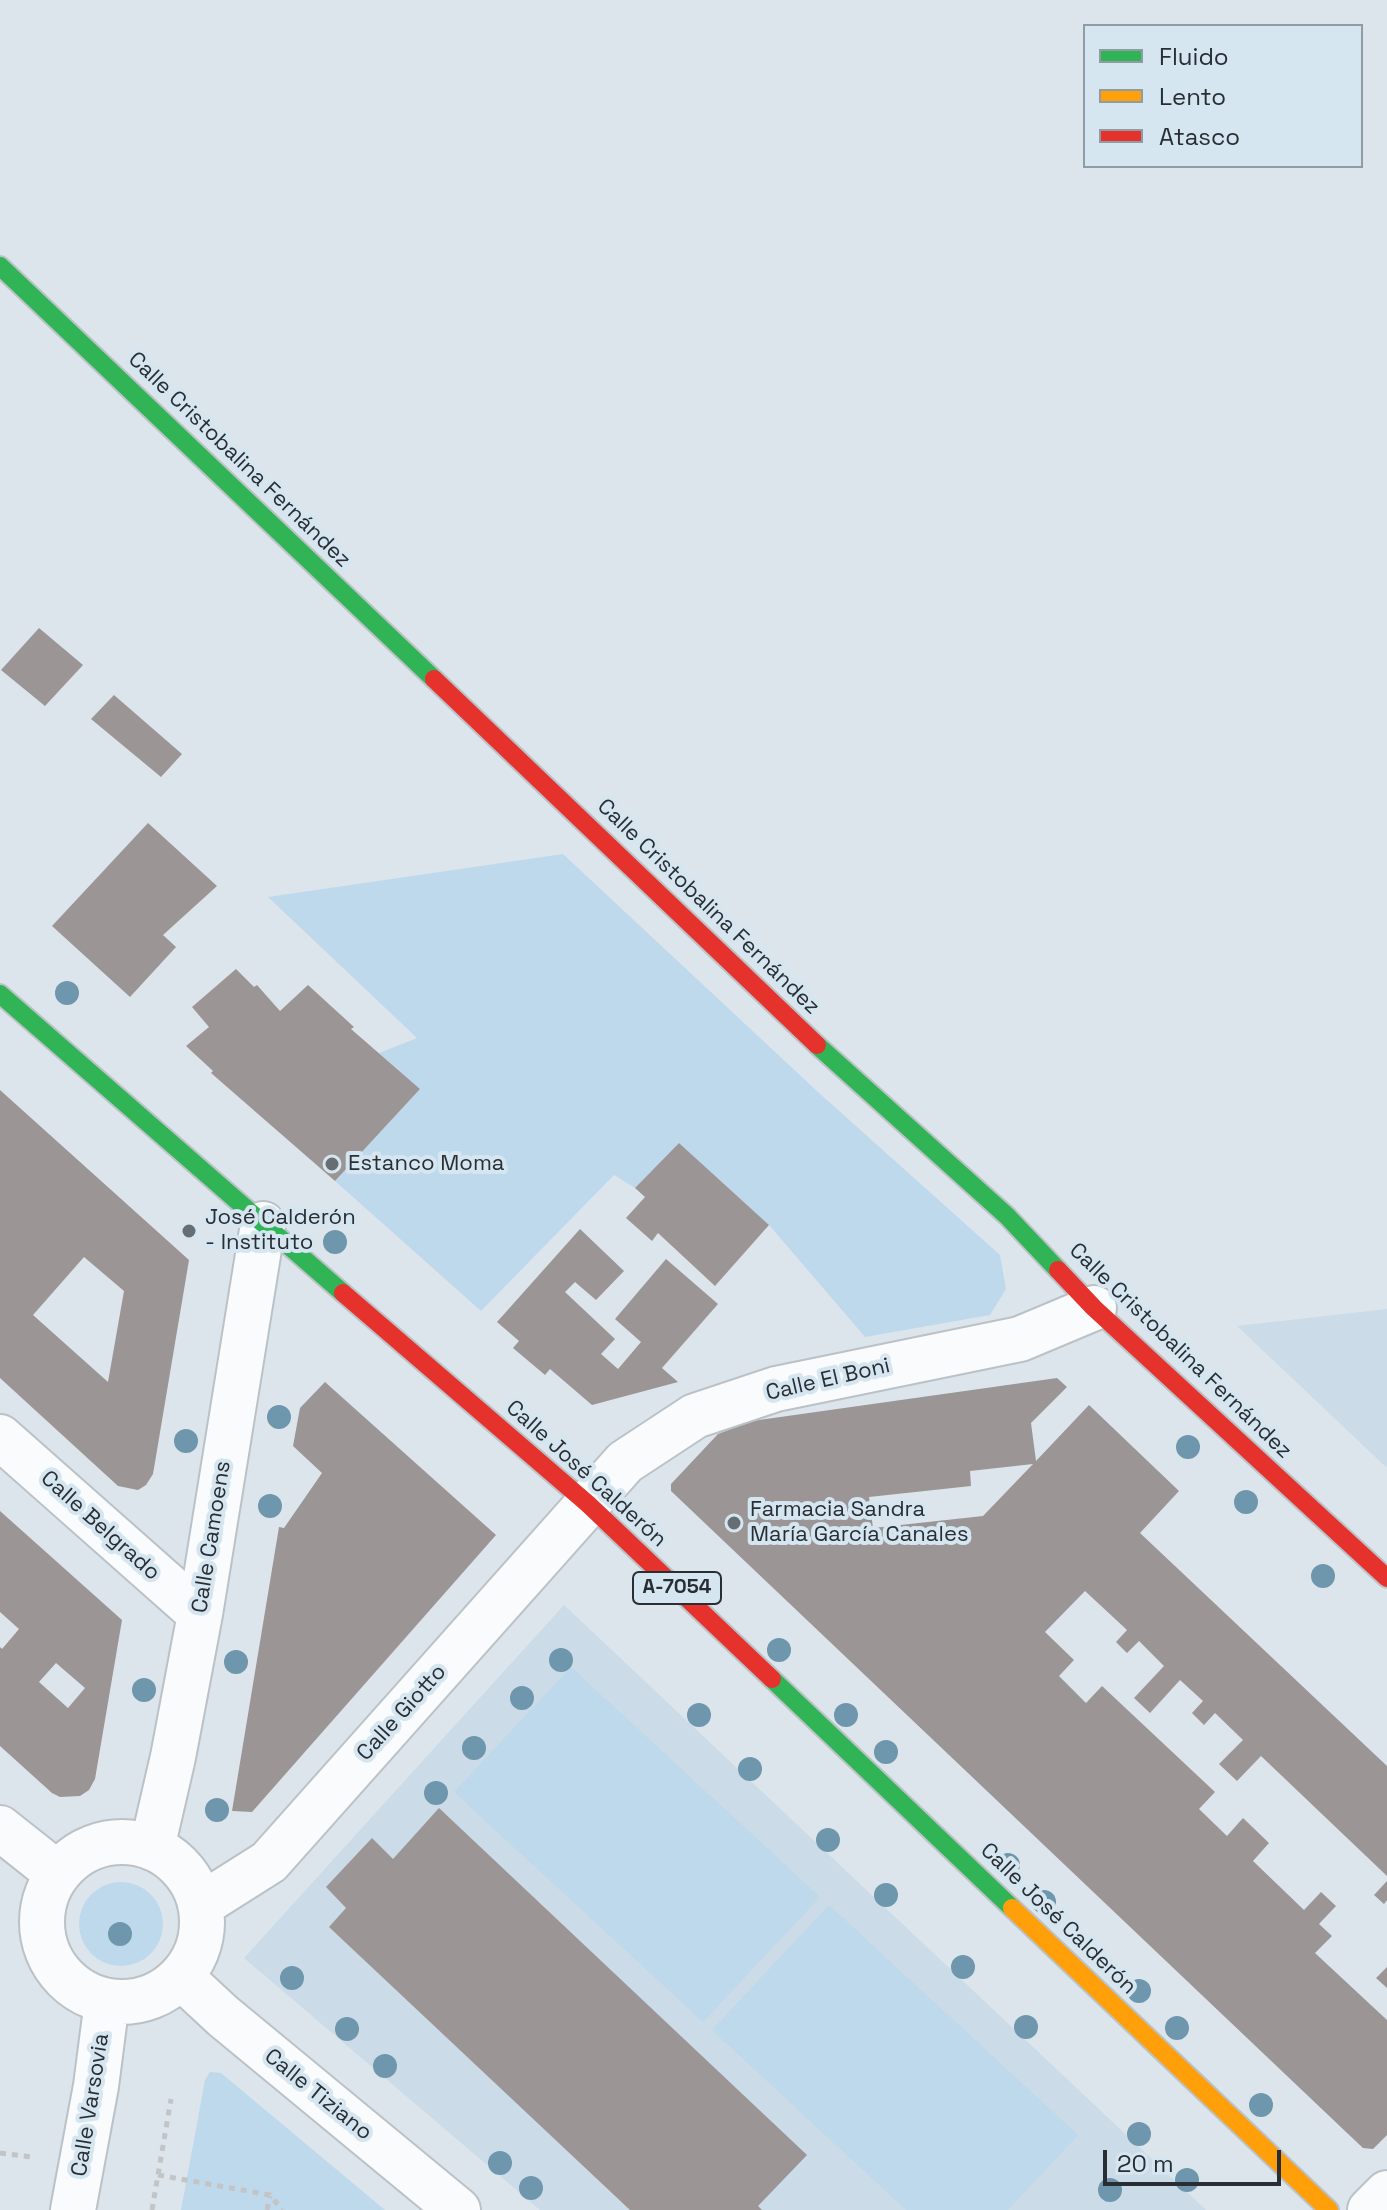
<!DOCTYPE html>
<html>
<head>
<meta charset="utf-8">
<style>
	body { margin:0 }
	#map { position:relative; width:1387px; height:2210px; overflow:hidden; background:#dce5eb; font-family:"Space Grotesk",sans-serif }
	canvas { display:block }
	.legend { position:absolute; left:1083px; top:24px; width:280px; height:144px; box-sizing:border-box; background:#d6e6f1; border:2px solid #909ca5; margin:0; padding:10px 14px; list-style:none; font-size:24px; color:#282e33 }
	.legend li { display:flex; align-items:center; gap:16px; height:40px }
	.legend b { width:40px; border:2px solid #909ca5 }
	.scale { position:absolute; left:1103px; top:2150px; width:178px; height:36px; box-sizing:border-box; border:4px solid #282e33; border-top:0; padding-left:10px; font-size:24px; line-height:28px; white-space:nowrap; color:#282e33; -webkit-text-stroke:6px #d6e6f1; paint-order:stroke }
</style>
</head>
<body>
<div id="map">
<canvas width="1387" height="2210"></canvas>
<ul class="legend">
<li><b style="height:10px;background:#30b455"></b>Fluido</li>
<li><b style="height:10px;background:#ff9f0a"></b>Lento</li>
<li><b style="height:10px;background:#e5322d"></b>Atasco</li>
</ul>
<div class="scale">20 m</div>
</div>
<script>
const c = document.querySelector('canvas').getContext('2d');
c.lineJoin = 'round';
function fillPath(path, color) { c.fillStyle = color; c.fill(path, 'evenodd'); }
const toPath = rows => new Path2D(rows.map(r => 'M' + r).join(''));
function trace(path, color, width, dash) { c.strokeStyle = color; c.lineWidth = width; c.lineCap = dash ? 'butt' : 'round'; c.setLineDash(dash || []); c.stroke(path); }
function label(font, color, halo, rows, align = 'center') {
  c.font = font + ' "Space Grotesk",sans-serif'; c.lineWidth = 8; c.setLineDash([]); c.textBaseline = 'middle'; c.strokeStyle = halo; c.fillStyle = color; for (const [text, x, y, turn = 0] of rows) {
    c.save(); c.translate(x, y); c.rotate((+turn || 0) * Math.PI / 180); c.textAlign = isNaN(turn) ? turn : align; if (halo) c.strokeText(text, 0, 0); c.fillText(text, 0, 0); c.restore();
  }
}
const built = toPath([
	[1387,1309,1387,1468,1237,1326],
	[564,1605,1206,2210,540,2210,244,1958]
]);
const green = toPath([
	[563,854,818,1092,1000,1255,1006,1289,990,1315,865,1337,769,1225,679,1143,635,1188,614,1175,481,1311,335,1181,420,1089,379,1053,417,1038,268,897],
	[571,1667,820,1897,703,2022,454,1792],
	'79 1924a42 42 0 1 1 84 0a42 42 0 1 1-84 0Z',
	[829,1905,1078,2135,1008,2210,906,2210,712,2030],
	[210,2072,221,2073,385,2210,181,2210,205,2080]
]);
const building = toPath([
	[39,628,83,665,45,706,1,670],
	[114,695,182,754,161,777,91,719],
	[148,823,217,886,163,935,176,947,130,997,52,926],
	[236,969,254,987,257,985,280,1011,308,985,354,1027,351,1029,420,1089,335,1181,211,1073,213,1071,186,1046,209,1027,192,1007],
	[0,1090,189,1260,153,1474,146,1485,138,1490,118,1486,0,1378],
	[84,1257,124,1291,108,1382,33,1315],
	[679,1143,769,1225,715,1286,658,1233,652,1241,626,1218,645,1197,635,1188],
	[580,1229,624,1271,596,1300,575,1282,565,1292,615,1339,601,1354,618,1369,641,1342,615,1319,666,1259,718,1304,662,1368,678,1382,592,1405,550,1369,545,1375,513,1348,519,1341,497,1322],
	[1057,1378,1067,1387,1031,1423,1036,1461,1089,1405,1179,1491,1140,1533,1387,1766,1387,1876,1261,1756,1237,1781,1219,1764,1243,1740,1215,1713,1204,1725,1192,1713,1203,1701,1180,1680,1150,1713,1134,1698,1164,1666,1139,1641,1127,1653,1116,1642,1127,1630,1085,1591,1045,1632,1074,1660,1059,1676,1086,1703,1102,1686,1215,1792,1199,1809,1227,1836,1243,1818,1269,1843,1253,1861,1304,1910,1321,1892,1336,1906,1319,1924,1332,1936,1315,1953,1387,2020,1387,2135,1373,2149,1363,2148,1345,2131,671,1491,671,1484,718,1434,752,1421],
	[1033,1464,983,1516,873,1528,869,1497,971,1486,970,1471],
	[325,1382,496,1535,252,1812,232,1811,279,1527,284,1528,322,1473,293,1446,300,1408],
	[0,1511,122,1620,95,1779,89,1790,80,1796,60,1797,52,1793,0,1746,0,1647,2,1649,19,1629,0,1612],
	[56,1663,85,1688,68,1708,39,1682],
	[439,1808,807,2155,758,2206,762,2210,630,2210,329,1927,346,1908,326,1887,372,1838,393,1859],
	[1387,1881,1387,1900,1384,1904,1374,1895],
	[1387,1967,1387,1988,1376,1978]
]);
const path = toPath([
	[0,2153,31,2157],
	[158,2175,270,2195,282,2210],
	[152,2210,171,2099],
	[267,2210,270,2196]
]);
const street = toPath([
	[0,1437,200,1614],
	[0,1828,58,1874],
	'42 1922a80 80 0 1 1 160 0a80 80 0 1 1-160 0Z',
	[152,1848,173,1757,200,1614,263,1224],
	[201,1905,269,1862,625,1462,695,1416,776,1389,1020,1339,1094,1308],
	[181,1977,223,2016,458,2210],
	[73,2210,96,2086,107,2001],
	[1370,2210,1387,2193]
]);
const fast = toPath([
	[0,266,434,679],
	[0,994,343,1293],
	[817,1045,1007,1216,1058,1270],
	[772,1679,1012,1908]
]);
const slow = toPath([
	[1012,1908,1329,2210]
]);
const jam = toPath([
	[434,679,817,1045],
	[1058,1270,1094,1308,1387,1578],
	[343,1293,588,1504,772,1679]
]);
const trees = [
	[67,993],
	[335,1242],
	[279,1417],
	[186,1441],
	[1188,1447],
	[1246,1502],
	[270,1506],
	[1323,1576],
	[779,1650],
	[561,1660],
	[236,1662],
	[144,1690],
	[522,1698],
	[699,1715],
	[846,1715],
	[474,1748],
	[886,1752],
	[750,1769],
	[436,1793],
	[217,1810],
	[828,1840],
	[1008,1865],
	[886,1895],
	[1044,1902],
	[120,1934],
	[963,1967],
	[292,1978],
	[1139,1991],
	[1026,2027],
	[1177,2028],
	[347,2029],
	[385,2066],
	[1261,2105],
	[1139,2134],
	[500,2163],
	[1187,2180],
	[531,2188],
	[1110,2190]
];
const markers = [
	[332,1164,8,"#676e73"],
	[189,1231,8,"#676e73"],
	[734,1523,8,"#676e73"]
];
const shields = [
	[677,1588,88]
];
const shieldNames = [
	["A-7054",677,1588]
];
const streetNames = [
	["Calle Cristobalina Fernández",239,460,44],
	["Calle Cristobalina Fernández",708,907,44],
	["Calle Cristobalina Fernández",1180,1351,44],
	["Calle El Boni",828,1380,-13],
	["Calle José Calderón",586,1474,42],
	["Calle Belgrado",100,1526,42],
	["Calle Camoens",212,1537,-81],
	["Calle Giotto",402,1713,-48],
	["Calle José Calderón",1058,1919,44],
	["Calle Tiziano",318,2095,39],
	["Calle Varsovia",91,2105,-81]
];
const poiNames = [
	["Estanco Moma",348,1164],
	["José Calderón",205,1218],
	["- Instituto",205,1243],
	["Farmacia Sandra",750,1510],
	["María García Canales",750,1535]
];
fillPath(built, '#cbdbe7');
fillPath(green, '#bfd9ec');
fillPath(building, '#9b9595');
trace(street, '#bbc2c7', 48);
trace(fast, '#bbc2c7', 22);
trace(slow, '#bbc2c7', 22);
trace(jam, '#bbc2c7', 22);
trace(path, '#c2c4c6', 5, [6, 6]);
trace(street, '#fafbfc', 44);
trace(fast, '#30b455', 18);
trace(slow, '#ff9f0a', 18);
trace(jam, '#e5322d', 18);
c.fillStyle = '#6e96ac';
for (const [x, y] of trees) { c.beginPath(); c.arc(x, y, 12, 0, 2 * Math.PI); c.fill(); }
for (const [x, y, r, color] of markers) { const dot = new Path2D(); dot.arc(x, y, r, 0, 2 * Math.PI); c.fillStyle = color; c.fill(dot); trace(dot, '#d6e6f1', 3); }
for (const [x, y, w] of shields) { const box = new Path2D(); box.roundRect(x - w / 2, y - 16, w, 32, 6); c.fillStyle = '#d6e6f1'; c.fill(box); trace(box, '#282e33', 2); }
label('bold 20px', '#282e33', null, shieldNames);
label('22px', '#282e33', '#d6e6f1', streetNames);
label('22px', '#282e33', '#d6e6f1', poiNames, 'left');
</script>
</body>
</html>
